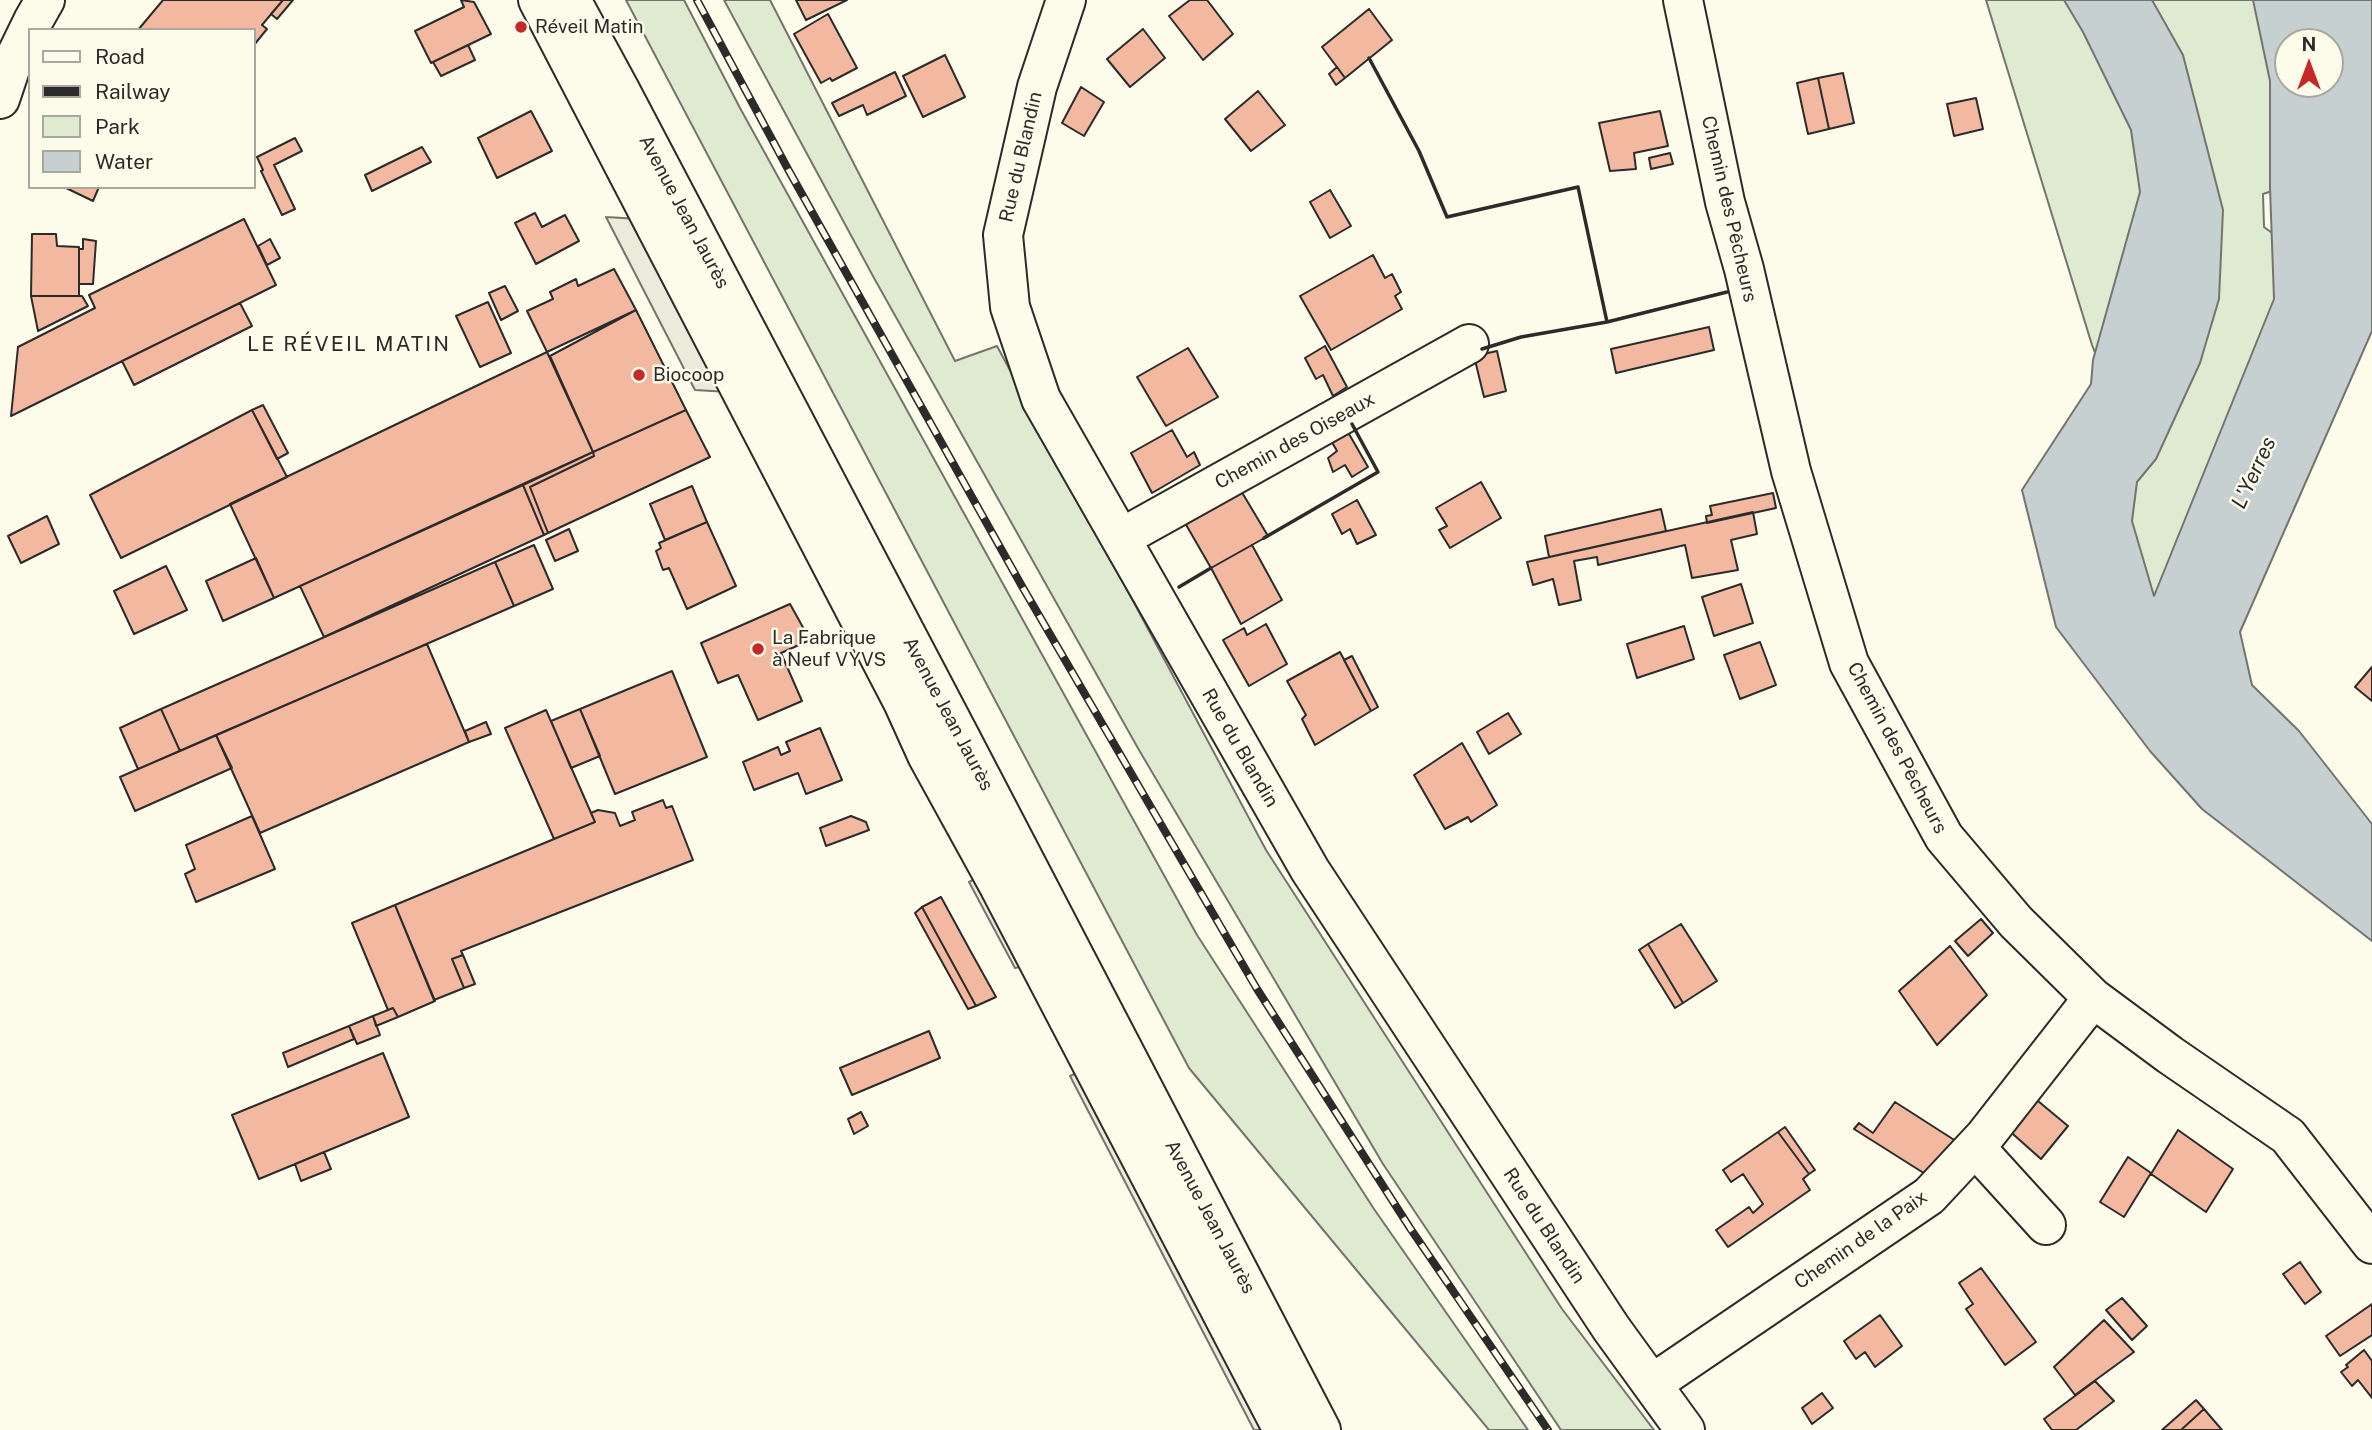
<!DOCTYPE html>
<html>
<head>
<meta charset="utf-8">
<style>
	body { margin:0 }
	#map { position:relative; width:2372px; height:1430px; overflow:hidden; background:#fdfbea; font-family:"Public Sans",sans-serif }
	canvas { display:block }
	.legend { position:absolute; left:28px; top:28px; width:228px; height:161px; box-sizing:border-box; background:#fdfbea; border:2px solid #a9a89e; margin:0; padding:9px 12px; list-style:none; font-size:21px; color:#2b2b2b }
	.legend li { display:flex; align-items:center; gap:14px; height:35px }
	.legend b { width:35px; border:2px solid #a9a89e }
	.north { position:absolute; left:2274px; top:28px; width:70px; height:70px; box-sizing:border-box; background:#fdfbea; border:2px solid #a9a89e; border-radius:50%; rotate:0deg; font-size:19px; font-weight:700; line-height:28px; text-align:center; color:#2b2b2b }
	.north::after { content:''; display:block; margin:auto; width:24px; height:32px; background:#c62828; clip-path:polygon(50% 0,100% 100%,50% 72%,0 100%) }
</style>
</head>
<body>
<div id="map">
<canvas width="2372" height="1430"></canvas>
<ul class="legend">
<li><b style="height:9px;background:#fdfbea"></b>Road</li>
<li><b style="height:9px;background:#2b2b2b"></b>Railway</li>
<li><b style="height:19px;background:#deebd1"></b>Park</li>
<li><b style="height:19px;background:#c7d0d0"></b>Water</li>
</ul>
<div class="north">N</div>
</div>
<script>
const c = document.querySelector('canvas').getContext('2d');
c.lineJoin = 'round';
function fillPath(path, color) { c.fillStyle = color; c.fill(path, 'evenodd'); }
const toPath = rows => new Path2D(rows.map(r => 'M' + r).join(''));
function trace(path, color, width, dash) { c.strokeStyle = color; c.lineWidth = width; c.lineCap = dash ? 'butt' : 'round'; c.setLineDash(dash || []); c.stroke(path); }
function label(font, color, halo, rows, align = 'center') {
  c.font = font + ' "Public Sans",sans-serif'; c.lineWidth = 5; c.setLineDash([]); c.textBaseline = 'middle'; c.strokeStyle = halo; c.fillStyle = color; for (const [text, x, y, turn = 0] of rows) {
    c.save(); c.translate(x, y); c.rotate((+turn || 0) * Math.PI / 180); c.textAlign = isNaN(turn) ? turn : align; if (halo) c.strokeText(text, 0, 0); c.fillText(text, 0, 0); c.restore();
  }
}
const green = toPath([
	[626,0,684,0,740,108,1197,935,1374,1209,1528,1430,1489,1430,1189,1068,626,0],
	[724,0,770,0,955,361,997,346,1266,850,1562,1309,1654,1430,1561,1430,1383,1164,1139,750,874,278,724,0],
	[1986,0,2094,0,2164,183,2108,386,2092,345,1986,0],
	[2126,0,2285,0,2288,84,2313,177,2263,194,2264,227,2321,269,2173,588,2135,602,2098,484,2213,220,2126,0]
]);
const parking = toPath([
	[606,217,639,219,729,392,695,390,606,217],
	[982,875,1030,965,1015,968,969,882,982,875],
	[1083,1070,1273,1430,1254,1430,1070,1076,1083,1070]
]);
const water = toPath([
	[2064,0,2152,0,2183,55,2223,210,2219,299,2200,363,2156,459,2137,482,2132,521,2154,596,2274,299,2270,188,2270,81,2253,0,2372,0,2372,331,2240,632,2252,685,2299,731,2372,824,2372,941,2202,809,2150,751,2056,627,2022,490,2091,384,2093,360,2140,192,2131,130,2083,32,2064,0],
	[2288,42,2330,42,2330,84,2288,84,2288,42]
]);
const building = toPath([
	[163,0,283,0,262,25,267,29,254,45,254,30,138,30,163,0],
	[283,0,293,0,277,19,271,14,283,0],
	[461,0,474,2,491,34,431,63,415,31,464,7,461,0],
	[796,0,847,0,806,20,796,0],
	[1190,0,1207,0,1233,34,1203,60,1169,16,1190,0],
	[1369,9,1392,40,1345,78,1322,47,1369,9],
	[828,14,857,68,832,81,830,78,821,83,794,34,828,14],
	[1143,29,1165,58,1130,87,1107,59,1143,29],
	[468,45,475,60,441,76,433,62,468,45],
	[945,55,965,97,923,117,903,76,945,55],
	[1337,67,1345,78,1336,85,1329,74,1337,67],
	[895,72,906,96,867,115,863,105,839,116,832,103,895,72],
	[1843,73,1854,123,1829,129,1818,78,1843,73],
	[1818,78,1829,129,1808,134,1797,83,1818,78],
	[1081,87,1104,102,1084,136,1062,123,1081,87],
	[1258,91,1285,125,1251,151,1225,119,1258,91],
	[1976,98,1983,129,1954,136,1947,104,1976,98],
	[531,111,552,151,497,178,478,138,531,111],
	[1660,111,1668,146,1634,153,1636,169,1610,171,1599,123,1660,111],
	[295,138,302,151,274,165,295,209,282,215,261,171,263,170,257,157,295,138],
	[422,147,431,162,372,191,365,175,422,147],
	[1670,153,1673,164,1651,169,1649,158,1670,153],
	[64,187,99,187,93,201,64,187],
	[1330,190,1351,226,1330,238,1310,202,1330,190],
	[535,213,542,227,565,215,579,241,536,264,515,223,535,213],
	[244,219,276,285,11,416,18,347,95,308,89,295,244,219],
	[32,234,56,234,57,246,79,247,79,296,31,296,32,234],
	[83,239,96,241,93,284,79,284,79,249,83,249,83,239],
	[270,239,280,258,267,265,258,246,270,239],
	[1373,255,1385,278,1392,274,1401,292,1395,296,1402,309,1331,350,1300,296,1373,255],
	[614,269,636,310,547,352,527,311,553,299,550,292,576,279,578,286,614,269],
	[505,286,518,311,501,320,489,293,505,286],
	[31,296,82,296,88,306,38,331,31,296],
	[488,302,511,353,480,367,456,316,488,302],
	[240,303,252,326,134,385,122,361,240,303],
	[636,310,686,410,593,452,550,356,636,310],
	[1709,327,1714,350,1616,373,1611,349,1709,327],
	[1325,346,1347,387,1333,396,1323,375,1316,379,1305,358,1325,346],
	[1188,348,1218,397,1166,426,1137,377,1188,348],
	[1497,351,1506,391,1484,397,1474,356,1497,351],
	[547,352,593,452,274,598,230,504,547,352],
	[263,405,288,453,277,459,252,410,263,405],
	[252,410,287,477,121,558,90,495,252,410],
	[686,410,710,457,548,533,530,487,594,456,593,452,686,410],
	[1345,427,1368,467,1352,477,1345,465,1333,472,1328,458,1337,451,1329,437,1345,427],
	[1172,430,1187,457,1194,452,1200,465,1152,493,1131,453,1172,430],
	[593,452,594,456,530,487,548,533,544,535,523,485,593,452],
	[1481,482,1501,518,1450,548,1439,530,1447,526,1436,508,1481,482],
	[1237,484,1268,536,1211,568,1181,516,1237,484],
	[523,485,544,535,324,637,300,586,523,485],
	[692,486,707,522,665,540,650,504,692,486],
	[1773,493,1776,508,1707,523,1706,516,1712,515,1710,506,1773,493],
	[1357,500,1376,535,1357,544,1350,529,1342,534,1332,514,1357,500],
	[1661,509,1666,531,1549,557,1545,536,1661,509],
	[1753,512,1757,534,1731,540,1738,570,1692,578,1685,545,1598,565,1597,557,1574,561,1581,600,1559,605,1553,579,1533,585,1527,562,1753,512],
	[47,516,59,544,21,563,8,536,47,516],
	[707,522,736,586,687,609,669,568,663,570,656,551,661,548,659,543,707,522],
	[569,529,578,551,555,561,546,540,569,529],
	[534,545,553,589,514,606,495,562,534,545],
	[1252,545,1282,600,1241,624,1211,568,1252,545],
	[256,558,274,598,223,621,206,581,256,558],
	[495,562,514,606,180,751,161,709,495,562],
	[166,566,187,610,134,634,114,591,166,566],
	[1741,584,1753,623,1714,636,1702,597,1741,584],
	[790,604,810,640,781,653,802,701,758,720,738,675,718,683,701,643,790,604],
	[1266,624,1287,664,1249,686,1223,640,1244,628,1247,635,1266,624],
	[1684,626,1694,659,1637,678,1627,644,1684,626],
	[1760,642,1776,685,1740,699,1724,655,1760,642],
	[427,644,469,742,260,833,216,735,427,644],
	[1340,652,1371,711,1315,745,1302,719,1306,715,1287,681,1340,652],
	[1352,656,1378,707,1371,711,1344,660,1352,656],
	[2372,667,2372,701,2355,687,2372,667],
	[672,671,707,757,615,794,580,709,672,671],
	[161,709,180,751,138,769,120,728,161,709],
	[580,709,600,756,571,768,551,721,580,709],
	[546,710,595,822,554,839,505,728,546,710],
	[1508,713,1521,734,1489,754,1477,732,1508,713],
	[486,722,491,734,469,742,465,731,486,722],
	[820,728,842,780,806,794,798,773,754,790,743,762,778,747,781,755,790,751,786,742,820,728],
	[216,735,232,768,135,811,120,777,216,735],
	[1462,743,1497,805,1471,822,1468,817,1445,829,1414,775,1462,743],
	[663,800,666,808,672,806,693,860,461,951,463,955,452,959,464,988,434,1000,395,905,595,822,591,813,598,810,615,813,620,826,635,820,632,812,663,800],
	[252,816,275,869,196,902,185,874,195,869,186,845,252,816],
	[851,816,866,822,869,830,826,846,820,828,851,816],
	[941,897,971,952,996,997,976,1006,922,907,941,897],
	[395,905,435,1001,398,1017,393,1008,388,1010,352,923,395,905],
	[922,907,976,1006,968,1009,915,913,922,907],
	[1981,919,1993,933,1968,956,1955,941,1981,919],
	[1681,924,1717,981,1683,1003,1648,944,1681,924],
	[1648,944,1683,1003,1675,1008,1639,950,1648,944],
	[1950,946,1987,995,1937,1045,1899,991,1950,946],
	[463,955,475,984,464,988,452,959,463,955],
	[393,1008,398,1017,376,1026,373,1016,393,1008],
	[373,1016,380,1035,357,1044,349,1026,373,1016],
	[349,1026,354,1039,288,1067,283,1053,349,1026],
	[929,1031,940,1058,852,1095,840,1068,929,1031],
	[383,1053,409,1117,259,1179,232,1115,383,1053],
	[2032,1096,2068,1126,2041,1159,2005,1127,2032,1096],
	[1895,1102,1959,1143,1930,1177,1854,1129,1859,1123,1873,1133,1895,1102],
	[861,1112,868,1126,854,1134,848,1119,861,1112],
	[1785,1127,1815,1170,1809,1174,1778,1132,1785,1127],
	[2178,1130,2233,1169,2206,1212,2151,1174,2178,1130],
	[1778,1132,1809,1174,1803,1179,1810,1190,1728,1247,1716,1230,1749,1207,1753,1213,1763,1204,1743,1174,1731,1182,1723,1170,1778,1132],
	[324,1152,331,1169,301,1181,295,1164,324,1152],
	[2128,1157,2151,1173,2124,1217,2100,1202,2128,1157],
	[2300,1262,2321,1292,2305,1304,2283,1274,2300,1262],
	[1981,1268,2036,1342,2005,1365,1966,1309,1973,1304,1959,1283,1981,1268],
	[2122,1298,2147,1326,2132,1340,2106,1310,2122,1298],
	[2372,1304,2372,1335,2340,1356,2326,1336,2372,1304],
	[1880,1315,1902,1346,1875,1367,1865,1352,1856,1359,1844,1341,1880,1315],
	[2104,1320,2134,1352,2075,1395,2054,1367,2104,1320],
	[2364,1350,2372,1361,2372,1398,2358,1380,2352,1386,2341,1372,2348,1367,2346,1365,2364,1350],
	[2095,1381,2114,1401,2076,1430,2052,1430,2044,1419,2095,1381],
	[1822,1393,1833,1408,1812,1424,1802,1408,1822,1393],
	[2196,1400,2204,1409,2181,1430,2162,1430,2196,1400],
	[2204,1409,2222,1430,2181,1430,2204,1409]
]);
const minor = toPath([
	[1066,0,1037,87,1003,235,1010,307,1041,399,1310,870,1611,1328,1685,1430],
	[1683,0,1725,202,1744,269,1791,471,1849,663,1944,837,2016,922,2093,998,2170,1055,2288,1136,2372,1244],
	[1121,538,1469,344],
	[1975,1147,2046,1225],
	[1652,1384,1929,1196,1985,1136,2093,998]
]);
const major = toPath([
	[538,0,903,702,927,755,998,884,1283,1430],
	[571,0,620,90,959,735,1321,1430],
	[0,99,11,66,33,21,45,0]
]);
const rail = toPath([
	[697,0,789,171,1023,588,1257,989,1410,1228,1548,1430]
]);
const wall = toPath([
	[1369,58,1419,151,1447,217,1578,187,1607,322],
	[1482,349,1521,337,1607,322,1727,292],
	[1264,538,1378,472,1352,424],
	[1179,587,1211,568]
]);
const markers = [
	[521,27,7,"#c62828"],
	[639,375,7,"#c62828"],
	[758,649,7,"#c62828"]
];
const poiNames = [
	["Réveil Matin",535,27],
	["Biocoop",653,375],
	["La Fabrique",772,638],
	["à Neuf VYVS",772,660]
];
const streetNames = [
	["Rue du Blandin",1021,157,-77],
	["Chemin des Pêcheurs",1729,209,77],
	["Avenue Jean Jaurès",684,212,62],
	["Chemin des Oiseaux",1295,441,-29],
	["Avenue Jean Jaurès",948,714,62],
	["Rue du Blandin",1240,748,60],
	["Chemin des Pêcheurs",1897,748,62],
	["Avenue Jean Jaurès",1210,1217,62],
	["Rue du Blandin",1544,1226,57],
	["Chemin de la Paix",1861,1240,-35]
];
const neighbourhoodNames = [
	["LE RÉVEIL MATIN",349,345]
];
const waterNames = [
	["L'Yerres",2254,473,-65]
];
fillPath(green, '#deebd1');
trace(green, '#74746e', 2);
fillPath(parking, '#eceadb');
trace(parking, '#74746e', 2);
fillPath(water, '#c7d0d0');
trace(water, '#74746e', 2);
fillPath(building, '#f2b8a0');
trace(building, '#2b2b2b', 2);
trace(minor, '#2b2b2b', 42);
trace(major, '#2b2b2b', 42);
trace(minor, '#fdfbea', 38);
trace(major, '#fdfbea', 38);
trace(rail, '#2b2b2b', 8);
trace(rail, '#fdfbea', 5, [16]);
trace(wall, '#2b2b2b', 3.5);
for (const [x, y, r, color] of markers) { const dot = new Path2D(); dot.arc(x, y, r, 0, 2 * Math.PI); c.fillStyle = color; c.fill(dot); trace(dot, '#fdfbea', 2.5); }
label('19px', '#2b2b2b', '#fdfbea', poiNames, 'left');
label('19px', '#2b2b2b', '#fdfbea', streetNames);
c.letterSpacing = '2px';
label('21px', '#2b2b2b', '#fdfbea', neighbourhoodNames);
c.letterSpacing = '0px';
label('italic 21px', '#2b2b2b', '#fdfbea', waterNames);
</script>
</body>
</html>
